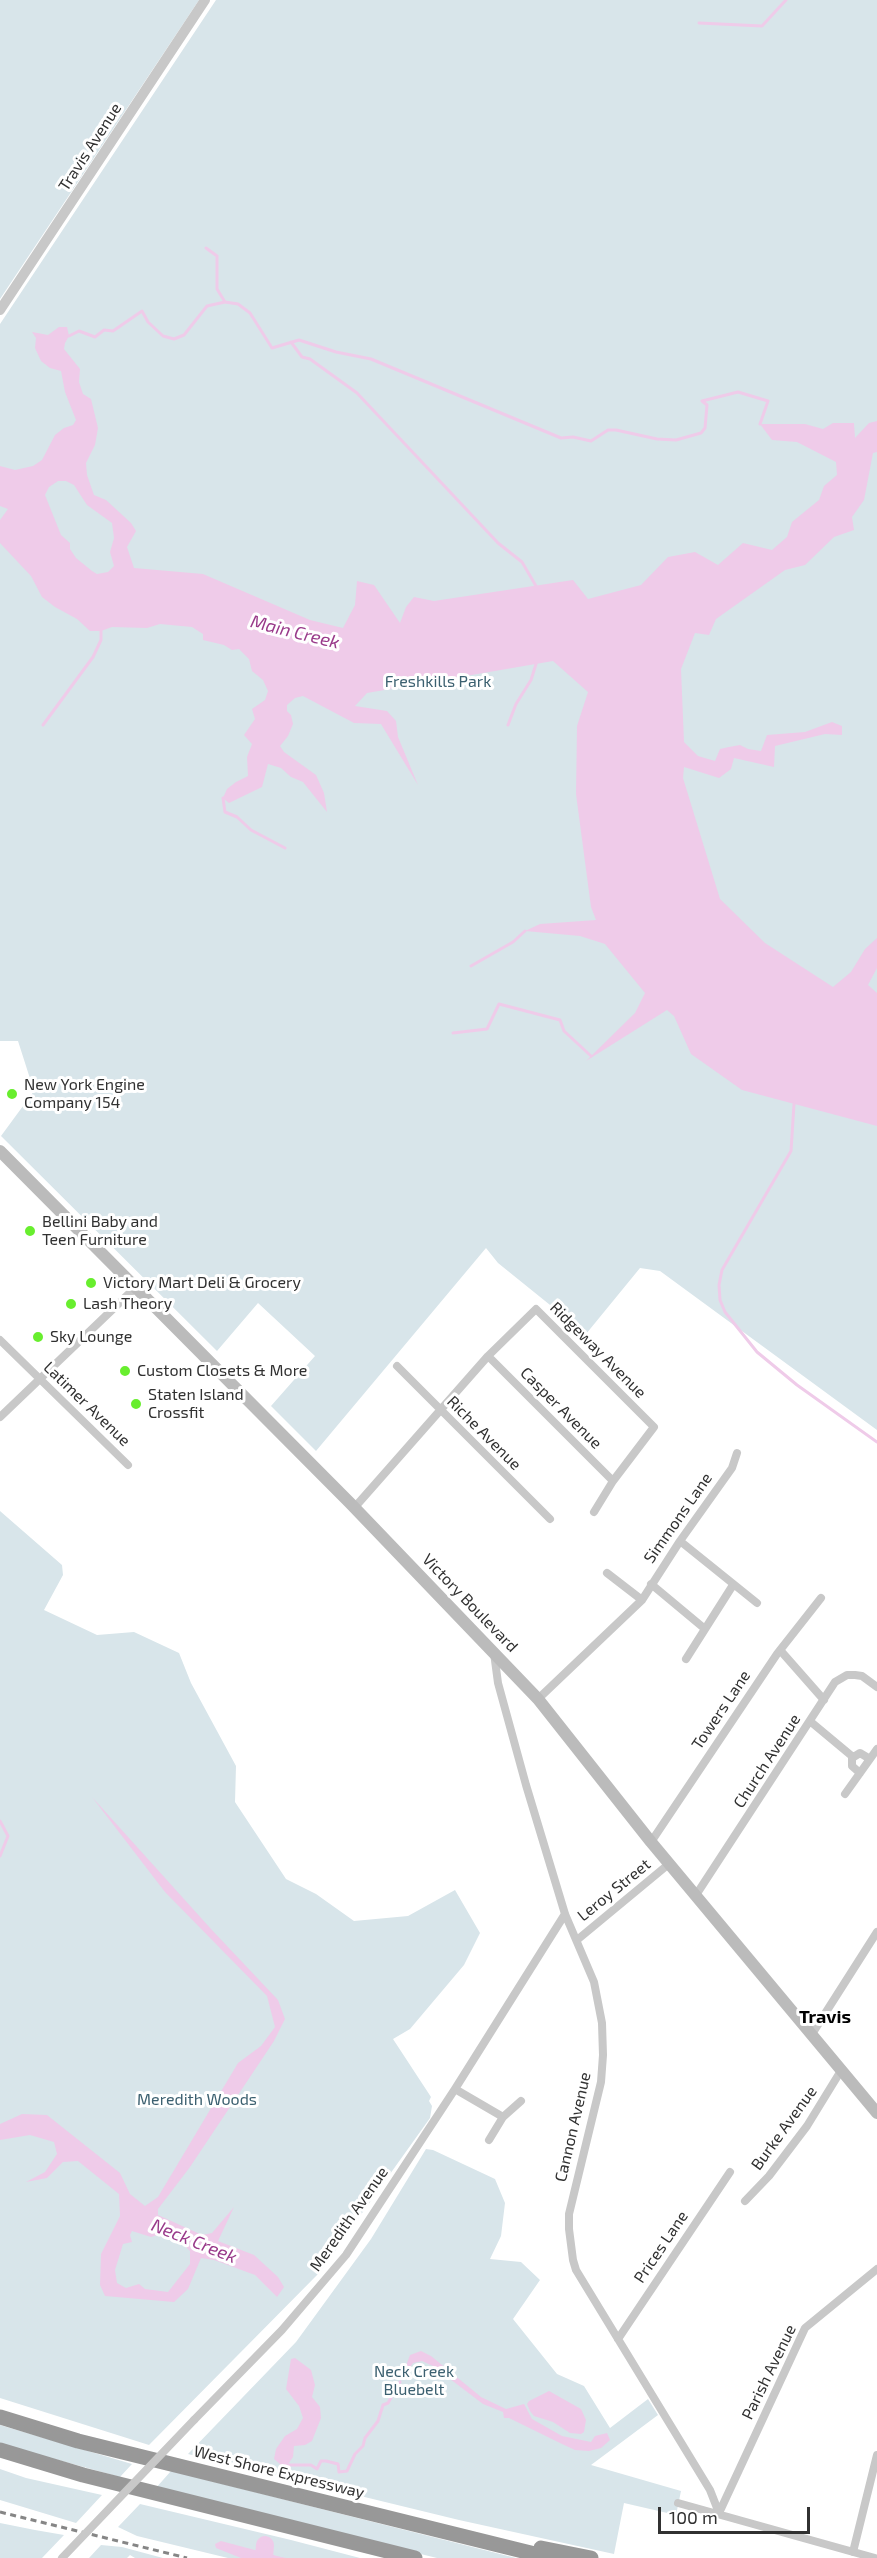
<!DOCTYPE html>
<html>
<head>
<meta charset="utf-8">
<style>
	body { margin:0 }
	#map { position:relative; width:877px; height:2558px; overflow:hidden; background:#fff; font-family:"Exo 2",sans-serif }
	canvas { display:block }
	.scale { position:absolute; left:658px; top:2507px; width:152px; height:27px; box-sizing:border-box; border:3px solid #313131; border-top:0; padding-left:8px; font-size:18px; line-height:21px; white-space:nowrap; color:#313131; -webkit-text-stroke:4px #fff; paint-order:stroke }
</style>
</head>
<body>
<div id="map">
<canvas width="877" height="2558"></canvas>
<div class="scale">100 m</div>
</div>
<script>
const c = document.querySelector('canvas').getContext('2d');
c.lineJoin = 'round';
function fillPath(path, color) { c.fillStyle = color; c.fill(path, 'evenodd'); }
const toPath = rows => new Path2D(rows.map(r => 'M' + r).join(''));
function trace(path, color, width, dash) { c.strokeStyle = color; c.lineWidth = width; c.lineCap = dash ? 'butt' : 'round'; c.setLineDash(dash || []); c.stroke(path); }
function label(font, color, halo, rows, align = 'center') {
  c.font = font + ' "Exo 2",sans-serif'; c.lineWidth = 6; c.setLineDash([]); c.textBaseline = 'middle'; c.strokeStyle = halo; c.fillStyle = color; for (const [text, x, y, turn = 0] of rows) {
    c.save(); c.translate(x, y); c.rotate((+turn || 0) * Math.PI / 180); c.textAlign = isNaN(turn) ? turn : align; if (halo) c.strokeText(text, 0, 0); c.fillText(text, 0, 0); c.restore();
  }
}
const green = toPath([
	[0,0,199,0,0,299],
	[216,0,877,0,877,1430,660,1271,640,1268,586,1334,498,1263,486,1248,316,1451,271,1406,315,1356,258,1303,217,1351,1,1136,34,1091,18,1041,0,1041,0,324],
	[0,1511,62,1565,63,1575,44,1610,97,1635,134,1632,179,1653,191,1683,236,1766,235,1802,286,1879,316,1894,354,1921,408,1916,455,1890,480,1933,464,1965,410,2029,393,2039,431,2097,429,2101,432,2106,430,2118,320,2272,149,2445,0,2398],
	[426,2149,433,2150,495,2179,505,2203,501,2236,490,2259,521,2262,540,2280,513,2319,557,2374,584,2386,610,2428,648,2399,658,2415,591,2465,681,2491,676,2515,624,2503,614,2554,459,2520,188,2454,296,2342,371,2239],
	[0,2425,132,2464,120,2477,0,2444],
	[0,2469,26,2478,102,2495,76,2523,0,2500],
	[171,2471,516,2558,437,2558,155,2489],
	[140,2504,291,2540,360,2558,228,2558,137,2536,118,2527],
	[0,2523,35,2530,64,2535,42,2558,0,2558],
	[101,2545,122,2547,163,2558,135,2558,130,2555,127,2558,89,2558]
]);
const water = toPath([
	[59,327,67,327,69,336,65,343,64,349,80,369,79,382,83,394,91,399,98,428,95,445,86,463,87,475,94,495,106,500,131,523,136,531,127,547,134,568,203,574,310,620,343,628,355,605,357,581,374,585,400,623,406,607,414,597,434,601,573,580,588,599,641,585,668,557,695,552,718,565,743,543,772,550,787,537,792,522,819,500,824,486,837,475,836,462,797,442,772,440,760,424,805,424,823,429,833,423,854,423,855,438,869,423,877,421,877,452,873,453,864,500,852,517,854,530,834,537,805,565,785,570,716,619,709,635,695,633,681,669,684,742,698,756,715,761,720,749,729,747,740,745,748,749,761,751,767,735,805,732,832,722,842,726,842,735,825,734,775,746,774,767,734,758,731,769,719,778,684,767,683,778,720,899,765,943,833,987,851,972,865,949,877,938,877,968,868,985,877,993,877,1126,742,1090,691,1054,674,1016,667,1010,586,1061,635,1013,645,993,605,944,580,936,525,931,540,924,596,920,591,907,576,794,577,726,588,692,553,661,367,693,355,706,387,711,396,721,398,737,418,785,381,724,354,723,303,696,295,698,287,705,287,711,291,715,293,724,288,736,280,746,284,752,316,775,324,793,327,812,303,782,291,777,281,768,268,764,262,787,229,803,223,798,227,789,236,782,248,776,247,757,252,744,244,735,255,719,252,709,265,700,268,691,263,680,252,671,249,659,239,649,232,650,224,645,203,640,203,634,192,627,160,624,147,628,112,627,101,631,90,631,77,619,55,607,42,597,31,576,0,543,0,520,8,509,0,506,0,466,15,470,33,466,42,460,55,435,64,428,73,425,76,420,65,392,61,371,50,368,41,361,35,348,36,338,32,332,48,335],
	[58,481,66,481,74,485,87,505,112,523,114,538,110,552,114,566,108,572,97,574,92,571,76,558,70,549,70,543,61,535,45,495,49,487],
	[92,1797,211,1929,278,2000,285,2019,274,2041,190,2167,158,2209,158,2215,202,2235,212,2233,234,2207,218,2241,254,2255,278,2277,284,2287,277,2297,255,2275,214,2260,201,2258,188,2289,174,2302,105,2296,100,2285,101,2254,120,2216,119,2194,78,2161,63,2162,47,2178,26,2182,45,2172,57,2154,54,2142,30,2135,0,2140,0,2124,22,2114,47,2115,120,2173,130,2194,145,2206,158,2197,238,2063,261,2046,275,2027,267,1996,165,1892],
	[132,2231,151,2237,161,2234,178,2239,190,2251,190,2264,168,2292,145,2289,139,2284,126,2288,117,2283,115,2270,123,2244,132,2242,130,2235],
	[421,2351,431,2356,481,2397,506,2409,524,2404,532,2419,562,2436,591,2442,595,2436,607,2433,610,2440,601,2448,589,2451,575,2450,562,2444,509,2418,504,2418,503,2412,483,2404,433,2366,422,2361,413,2363,400,2382,410,2355],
	[295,2358,311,2370,315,2385,312,2397,320,2407,321,2418,312,2441,305,2445,294,2446,293,2457,284,2470,281,2470,280,2464,274,2459,276,2449,285,2436,297,2429,303,2418,299,2406,286,2389,291,2359],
	[549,2391,581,2409,586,2420,584,2432,581,2434,570,2433,553,2422,534,2416,530,2411,527,2404,529,2401],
	[221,2541,281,2557,286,2558,241,2558,216,2548,215,2544]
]);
const stream = toPath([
	[699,23,762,26,786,0],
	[206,248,217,256,217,289,225,302],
	[69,336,79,331,95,337,104,330,113,331,142,311,148,322,163,336,174,339,184,335,207,306,225,302,238,304,250,313,272,348,299,340,336,352,371,359,561,438,573,437,591,441,608,430,616,430,657,439,676,440,701,433,705,428,707,405,702,401,738,392,768,401,760,424],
	[291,342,302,357,310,359,357,393,498,543,522,562,536,586],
	[43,725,93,657,101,640,101,628],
	[508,725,516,704,531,680,536,664],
	[223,798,225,812,237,817,251,830,285,848],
	[471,966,513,942,525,931],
	[453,1033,487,1029,499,1004,560,1020,564,1031,591,1056],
	[794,1104,791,1151,722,1270,719,1285,720,1300,725,1312,757,1352,797,1385,877,1442],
	[0,1821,8,1836,0,1856],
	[285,2465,311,2465,317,2469,321,2461,326,2461,338,2464,339,2472,347,2471,355,2454,363,2446,365,2438,378,2421,383,2405,388,2403,400,2382]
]);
const river = toPath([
	[264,2558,265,2545]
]);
const minor = toPath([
	[0,1340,128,1465],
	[488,1356,613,1481],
	[397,1366,550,1519],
	[0,1417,136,1287],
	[355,1507,488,1356,536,1309,654,1427,613,1481,594,1512],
	[680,1541,757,1603],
	[607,1573,642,1600],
	[651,1584,705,1629],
	[780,1650,824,1700],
	[494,1653,498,1683,526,1785,565,1914,594,1982,602,2023,603,2055,601,2082,569,2214,569,2229,573,2260,576,2270,710,2490,719,2513],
	[686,1659,733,1585],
	[538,1699,642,1600,680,1541,732,1468,737,1453],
	[811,1722,853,1757],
	[860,1773,852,1766,852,1758,860,1753,870,1759],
	[845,1794,877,1749],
	[651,1842,777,1654,821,1598],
	[696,1895,835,1682,847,1675,855,1675,862,1676,877,1687],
	[577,1940,670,1863],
	[812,2034,877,1932],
	[455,2089,503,2117],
	[489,2140,503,2117,521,2101],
	[745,2201,769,2176,807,2126,842,2069],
	[618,2339,730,2172],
	[194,2420,282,2330,346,2255,455,2089,565,1914],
	[678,2503,875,2558],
	[719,2513,805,2328,877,2269],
	[853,2552,877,2455]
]);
const tertiary = toPath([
	[0,310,205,0]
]);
const secondary = toPath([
	[0,1151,350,1503,538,1699,651,1842,877,2113]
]);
const motorway = toPath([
	[0,2417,78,2441,551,2558],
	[0,2450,83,2475,415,2558],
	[541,2548,591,2558]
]);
const rail = toPath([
	[0,2512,187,2558]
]);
const minorBridge = toPath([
	[62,2558,194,2420]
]);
const markers = [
	[12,1094,6,"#68ee2e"],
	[30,1231,6,"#68ee2e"],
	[91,1283,6,"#68ee2e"],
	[71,1304,6,"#68ee2e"],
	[38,1337,6,"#68ee2e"],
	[125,1371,6,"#68ee2e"],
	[136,1404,6,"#68ee2e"]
];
const streetNames = [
	["Travis Avenue",90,147,-57],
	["Ridgeway Avenue",598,1350,45],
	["Latimer Avenue",87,1404,44],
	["Casper Avenue",561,1408,45],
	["Riche Avenue",484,1433,45],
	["Simmons Lane",678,1518,-55],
	["Victory Boulevard",470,1603,46],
	["Towers Lane",721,1710,-56],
	["Church Avenue",767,1761,-57],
	["Leroy Street",614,1890,-39],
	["Cannon Avenue",573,2127,-77],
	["Burke Avenue",784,2128,-54],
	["Meredith Avenue",349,2219,-55],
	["Prices Lane",661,2247,-56],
	["Parish Avenue",769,2372,-64],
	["West Shore Expressway",279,2472,14]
];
const parkNames = [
	["Freshkills Park",438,682],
	["Meredith Woods",197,2100],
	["Neck Creek",414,2372],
	["Bluebelt",414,2390]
];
const poiNames = [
	["New York Engine",24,1085],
	["Company 154",24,1103],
	["Bellini Baby and",42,1222],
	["Teen Furniture",42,1240],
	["Victory Mart Deli & Grocery",103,1283],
	["Lash Theory",83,1304],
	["Sky Lounge",50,1337],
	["Custom Closets & More",137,1371],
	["Staten Island",148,1395],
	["Crossfit",148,1413]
];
const waterNames = [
	["Main Creek",295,632,14],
	["Neck Creek",194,2241,22]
];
const neighbourhoodNames = [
	["Travis",825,2017]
];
fillPath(green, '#d8e5ea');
fillPath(water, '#efcbe9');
trace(stream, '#efcbe9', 3);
trace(river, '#efcbe9', 18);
trace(minor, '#c8c8c8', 8);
trace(tertiary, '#c8c8c8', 10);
trace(secondary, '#bbb', 12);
trace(motorway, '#989898', 15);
trace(rail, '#868686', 3, [6, 4.5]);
trace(minorBridge, '#c8c8c8', 8);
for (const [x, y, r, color] of markers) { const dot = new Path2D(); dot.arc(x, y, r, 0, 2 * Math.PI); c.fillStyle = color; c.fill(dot); trace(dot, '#fff', 2); }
label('16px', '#313131', '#fff', streetNames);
label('16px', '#3c6070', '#fff', parkNames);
label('16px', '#313131', '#fff', poiNames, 'left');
label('italic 18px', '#993a8a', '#fff', waterNames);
label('bold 18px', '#000', '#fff', neighbourhoodNames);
</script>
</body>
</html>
